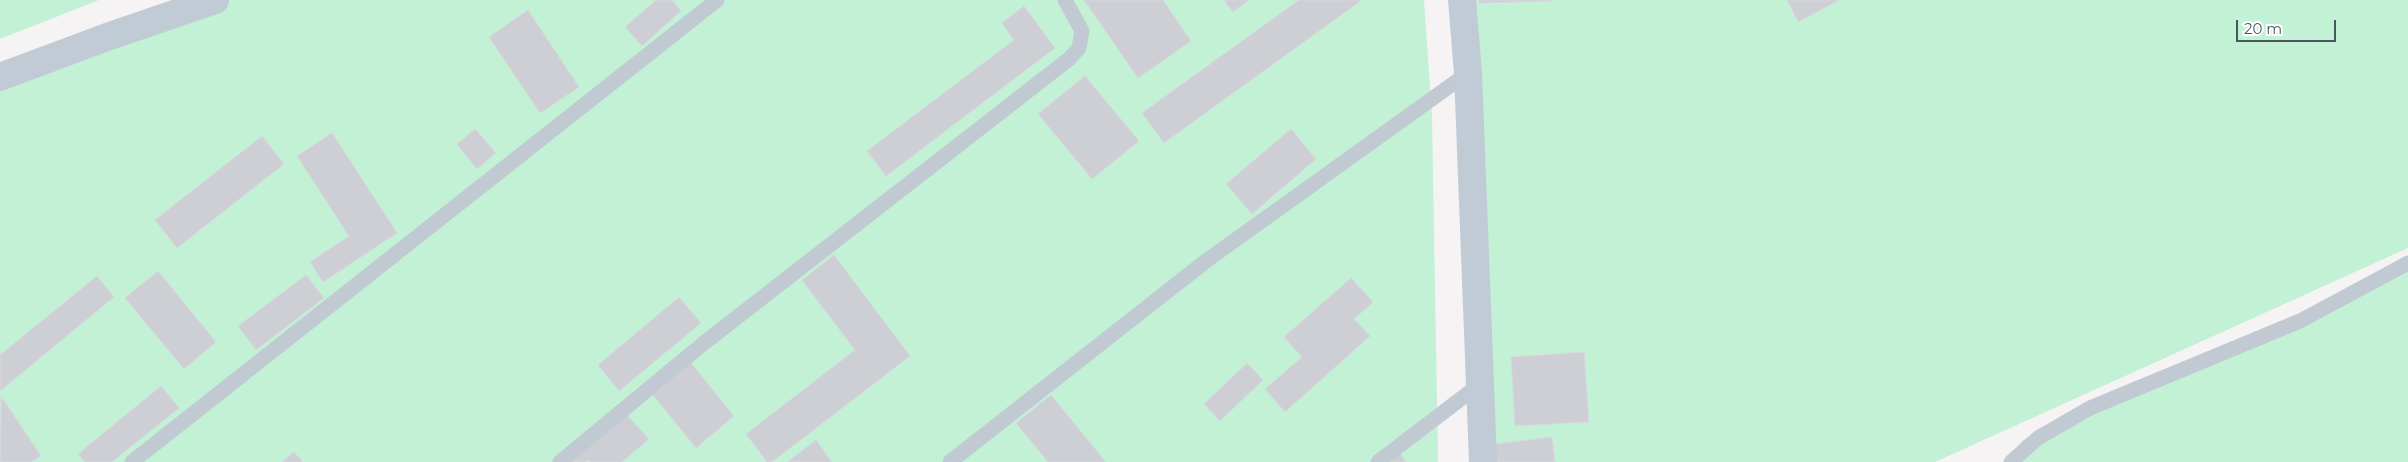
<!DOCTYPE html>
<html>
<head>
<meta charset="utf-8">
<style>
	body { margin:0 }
	#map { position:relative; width:2408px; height:462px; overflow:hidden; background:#f5f3f3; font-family:Montserrat,sans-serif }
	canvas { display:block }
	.scale { position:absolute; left:2236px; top:20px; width:100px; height:22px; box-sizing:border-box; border:2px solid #4a5661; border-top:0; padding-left:6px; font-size:15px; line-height:18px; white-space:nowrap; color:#4a5661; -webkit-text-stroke:4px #fff; paint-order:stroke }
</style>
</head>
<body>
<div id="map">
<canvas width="2408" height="462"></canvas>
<div class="scale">20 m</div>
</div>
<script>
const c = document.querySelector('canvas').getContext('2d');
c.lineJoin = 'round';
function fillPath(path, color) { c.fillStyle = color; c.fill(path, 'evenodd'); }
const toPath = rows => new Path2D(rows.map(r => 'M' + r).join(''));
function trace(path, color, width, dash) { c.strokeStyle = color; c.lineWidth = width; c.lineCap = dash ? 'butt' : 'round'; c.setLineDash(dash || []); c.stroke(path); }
const green = toPath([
	[0,0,99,0,0,39],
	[232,0,1424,0,1432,116,1438,462,0,462,0,68,212,3],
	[1468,0,2408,0,2408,248,1935,462,1484,462],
	[2408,270,2408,462,2006,462,2023,440,2295,331]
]);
const building = toPath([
	[656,0,672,0,681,11,642,46,625,27,656,0],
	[1084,0,1163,0,1191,41,1138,78,1084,0],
	[1224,0,1249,0,1233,12,1224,0],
	[1299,0,1362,0,1164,143,1142,113,1299,0],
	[1479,0,1552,0,1552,1,1479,3,1479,0],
	[1787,0,1839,0,1798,22,1787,0],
	[1024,6,1055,48,886,176,867,151,1014,40,1002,23,1024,6],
	[528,10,579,87,540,113,489,37,528,10],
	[1085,76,1139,141,1092,179,1038,114,1085,76],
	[475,129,496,153,477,169,457,144,475,129],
	[1291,129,1316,159,1252,214,1226,184,1291,129],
	[332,133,397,233,323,282,310,262,349,236,297,156,332,133],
	[262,136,284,164,177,248,155,220,262,136],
	[834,255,910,356,772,462,767,462,746,434,855,350,802,280,834,255],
	[158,271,216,342,184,369,125,298,158,271],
	[306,275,324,298,256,350,238,326,306,275],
	[97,276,114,297,0,391,0,355,97,276],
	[1351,278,1373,302,1354,319,1370,336,1285,412,1265,389,1302,357,1284,337,1351,278],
	[679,297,701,323,619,391,598,365,679,297],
	[1584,352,1589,422,1515,426,1511,357,1584,352],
	[691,363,734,416,696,448,653,395,691,363],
	[1247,363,1263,380,1220,421,1204,404,1247,363],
	[161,386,179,408,112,462,85,462,78,454,161,386],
	[1051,395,1106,462,1048,462,1016,423,1051,395],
	[1,396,41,456,31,462,0,462,1,396],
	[625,413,649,439,622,462,590,462,588,460,586,462,569,462,625,413],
	[1552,437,1555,462,1490,462,1488,445,1552,437],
	[816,440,832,462,787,462,816,440],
	[294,452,303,462,282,462,294,452],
	[1400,453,1406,462,1386,462,1400,453]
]);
const lane = toPath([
	[132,462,717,0],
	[560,462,704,343,1069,59,1079,48,1082,31,1065,0],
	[950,462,1206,261,1468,73],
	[1378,462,1479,385],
	[2011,462,2038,438,2090,408,2300,321,2408,263]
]);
const secondary = toPath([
	[1462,0,1468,73,1483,462],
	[0,77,107,37,215,0]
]);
fillPath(green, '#c3f1d5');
fillPath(building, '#cdcfd5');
trace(building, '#d7d9de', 1);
trace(lane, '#c1cad2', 15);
trace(secondary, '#c1cbd6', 28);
</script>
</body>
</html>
